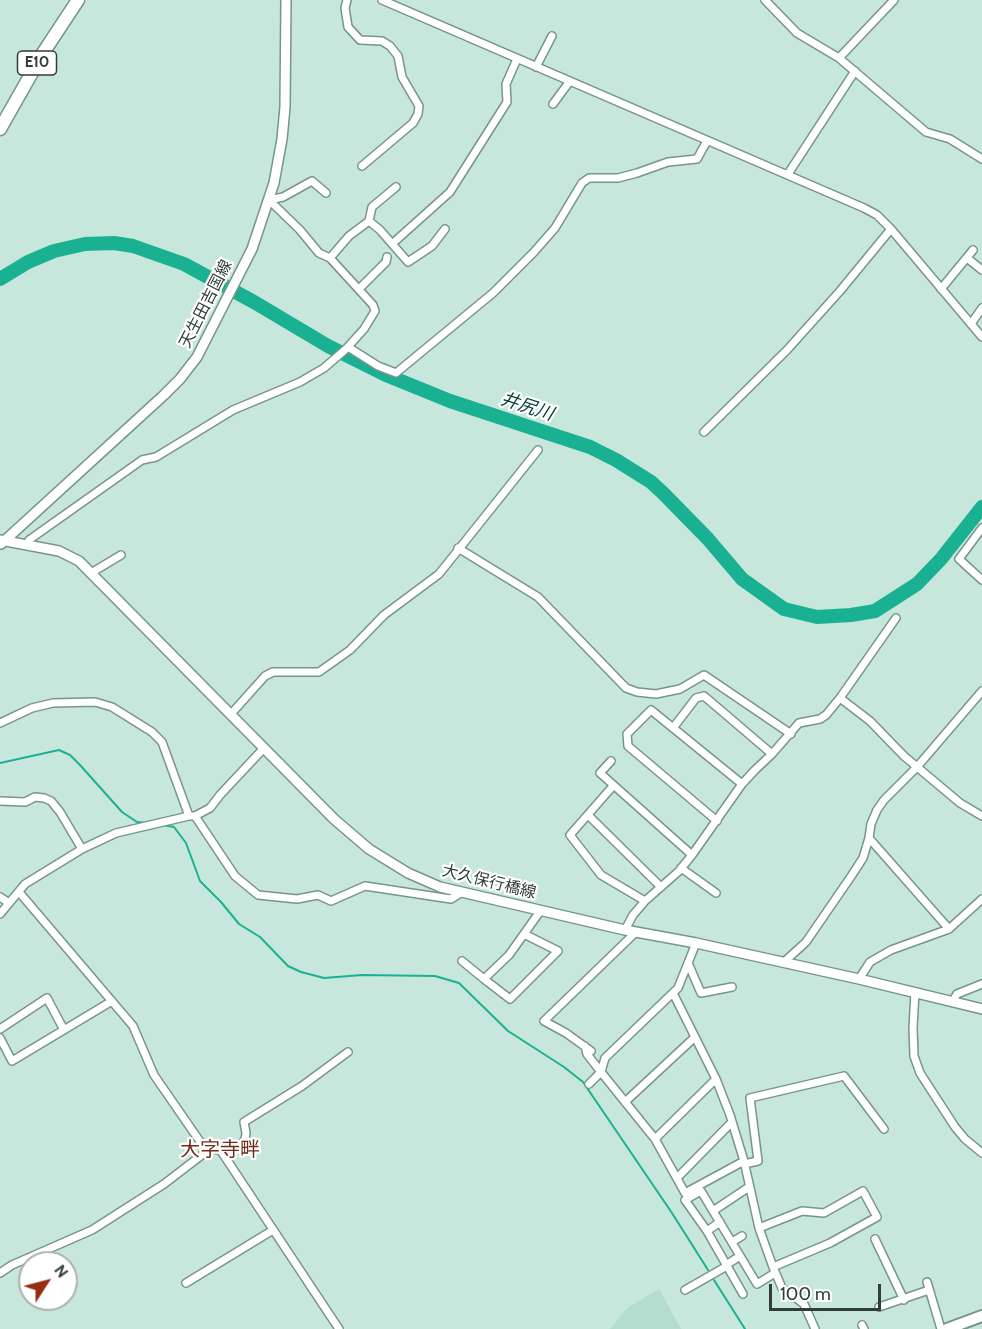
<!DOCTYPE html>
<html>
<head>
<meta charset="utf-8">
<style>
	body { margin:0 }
	#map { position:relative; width:982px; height:1329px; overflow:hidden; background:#c7e7dc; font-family:Cabin,sans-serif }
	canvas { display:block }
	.north { position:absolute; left:18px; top:1251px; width:60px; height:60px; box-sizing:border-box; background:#fff; border:2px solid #acb1b0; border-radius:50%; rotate:54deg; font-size:16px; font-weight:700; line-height:24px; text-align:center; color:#303d39 }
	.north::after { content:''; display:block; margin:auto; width:21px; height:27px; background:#962e15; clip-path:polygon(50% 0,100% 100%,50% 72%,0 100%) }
	.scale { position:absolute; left:769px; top:1284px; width:112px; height:27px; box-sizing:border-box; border:3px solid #303d39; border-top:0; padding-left:8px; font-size:18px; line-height:21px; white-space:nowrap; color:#303d39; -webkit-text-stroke:4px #fff; paint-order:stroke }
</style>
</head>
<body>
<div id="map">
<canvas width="982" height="1329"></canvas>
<div class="north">N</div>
<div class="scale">100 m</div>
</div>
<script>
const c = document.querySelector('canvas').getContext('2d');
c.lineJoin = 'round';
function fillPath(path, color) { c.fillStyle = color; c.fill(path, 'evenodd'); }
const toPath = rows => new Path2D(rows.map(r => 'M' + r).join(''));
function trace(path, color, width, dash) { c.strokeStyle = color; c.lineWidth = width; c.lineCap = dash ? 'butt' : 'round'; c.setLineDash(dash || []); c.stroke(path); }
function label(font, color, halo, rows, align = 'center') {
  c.font = font + ' Cabin,"Noto Sans JP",sans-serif'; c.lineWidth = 4.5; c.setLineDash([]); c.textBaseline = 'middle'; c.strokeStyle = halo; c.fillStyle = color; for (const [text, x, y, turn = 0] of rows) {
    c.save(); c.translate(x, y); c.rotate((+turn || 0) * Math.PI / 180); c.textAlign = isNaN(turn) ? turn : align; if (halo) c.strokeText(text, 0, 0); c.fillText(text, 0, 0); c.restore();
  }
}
const built = toPath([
	[659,1289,681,1329,610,1329,627,1308]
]);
const stream = toPath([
	[0,763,59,750,70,755,80,765,122,812,137,822,146,823],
	[163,825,174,827,186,843,200,881,221,902,239,924,260,937,288,966,301,972,324,978,362,975,435,976,459,983,508,1031,564,1067,583,1082,672,1213,708,1270],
	[714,1280,745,1329]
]);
const river = toPath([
	[0,279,28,262,54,251,85,244,114,243,133,246,184,264,254,302,328,346,386,375,450,401,590,447,616,460,651,482,663,493,708,539,742,579,784,609,817,617,851,615,875,611,917,584,941,559,982,507]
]);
const street = toPath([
	[347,0,345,8,348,27,360,40,382,41,390,46,398,56,402,77,419,106,418,114,413,123,362,166],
	[382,0,864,208,877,215,891,229,982,337],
	[765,0,797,33,839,58,926,132,950,139,982,159],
	[839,58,894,0],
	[536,67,552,36],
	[553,104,570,81],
	[788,174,855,71],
	[269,200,283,197,312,181,326,193],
	[369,221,372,207,396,187],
	[392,244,450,192,507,102,506,84,517,59],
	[330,258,349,236,369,221,380,230,408,262,432,246,445,229],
	[967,258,982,270],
	[359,289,386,262,387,257],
	[941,289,973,250],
	[971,324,982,308],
	[348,347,378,366,396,373,493,293,534,252,555,228,582,183,589,178,618,178,637,173,668,162,697,159,707,141],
	[704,432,787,350,840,291,891,229],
	[982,528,959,559,982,580],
	[28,546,29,540,142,460,156,457,233,410,300,382,324,368,346,349,364,329,375,311,373,305,330,258,319,253,300,230,269,200],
	[458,548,538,597,626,688,637,692,656,694,680,689,704,675,791,734],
	[91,573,121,555],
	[840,698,870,721,904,756,960,803,982,816],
	[231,714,265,676,273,672,319,672,350,650,384,615,439,574,538,450],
	[0,723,32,708,53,703,95,702,112,707,152,732,162,742,189,816],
	[673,728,696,698,704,696,772,754],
	[611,761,600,773,692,855],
	[613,786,570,835,601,875,645,901],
	[0,801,25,802,35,797,44,798,51,801,60,812,82,849],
	[588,815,661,887],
	[195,816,235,876,258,895,297,899,318,895,331,901,365,886,451,899,462,892],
	[717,821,628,746,627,734,651,710,742,784],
	[681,868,716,893],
	[19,892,133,1026,154,1075,201,1143,211,1148,221,1151,241,1144,245,1140,246,1133,244,1122,302,1086,348,1052],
	[0,897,9,903],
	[0,914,25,884,82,849,116,833,189,816,195,816,210,808,220,795,264,748],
	[949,929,869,838,871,824,877,810,884,800,917,767,982,691],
	[625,930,633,915,645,901,679,871,692,855,742,784,755,770,772,754,799,723,820,719,826,715,840,698,896,618],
	[524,934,509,955,484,979,510,999,558,951,524,934,541,910],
	[696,943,678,988,605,1058,601,1072,655,1139,685,1193,744,1161],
	[462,961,484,979],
	[784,962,806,942,852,875,863,858,869,838],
	[688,963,701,993,732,987],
	[859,979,870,962,891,950,949,929,982,899],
	[915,992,913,1028,914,1056,920,1073,955,1127,965,1139,982,1153],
	[673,993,716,1079,730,1115,744,1161,759,1228,773,1267,782,1288,804,1304,815,1329],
	[952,1002,957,994,982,984],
	[0,1029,47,998,64,1030],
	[0,1038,12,1061,112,1001],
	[585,1046,587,1054,601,1072,589,1084],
	[591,1051,566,1033,544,1021,636,932],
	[625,1102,695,1037],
	[655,1139,716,1079],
	[221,1151,339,1329],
	[744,1164,758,1161,750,1098,844,1076,884,1129],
	[677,1178,732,1122],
	[749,1187,713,1211,757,1284,775,1273],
	[713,1211,701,1191,685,1200,707,1231,720,1222],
	[759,1228,802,1211,824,1213,863,1191,877,1217,830,1243,773,1267],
	[707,1231,743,1294],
	[875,1239,904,1300],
	[732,1242,742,1236],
	[726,1265,740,1256],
	[0,1273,12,1265,92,1230,164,1184,211,1148],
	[927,1282,941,1329],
	[186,1283,273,1230],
	[685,1290,727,1266],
	[879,1307,929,1290],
	[862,1325,864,1329]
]);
const secondary = toPath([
	[0,540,59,551,79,561,334,819,369,849,408,873,440,887,625,930,696,943,859,979,982,1009],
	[1,544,164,395,180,379,197,357,252,249,274,183,282,139,285,107,286,0]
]);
const primary = toPath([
	[947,1329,982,1316]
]);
const highway = toPath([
	[0,129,43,53,78,0]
]);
const shields = [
	[37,63,39]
];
const shieldNames = [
	["E10",37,63]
];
const streetNames = [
	["天生田吉国線",206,304,-63],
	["大久保行橋線",489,882,14]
];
const waterNames = [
	["井尻川",527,407,18]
];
const quarterNames = [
	["大字寺畔",220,1150]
];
fillPath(built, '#b4dccf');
trace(stream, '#1ab192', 2);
trace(river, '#1ab192', 14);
trace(street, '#77958b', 10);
trace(secondary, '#77958b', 12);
trace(primary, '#77958b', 14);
trace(highway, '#77958b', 15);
trace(street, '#fff', 7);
trace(secondary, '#fff', 9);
trace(primary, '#fff', 10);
trace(highway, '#fff', 12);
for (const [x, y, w] of shields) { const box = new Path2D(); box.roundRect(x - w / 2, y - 12, w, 24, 4.5); c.fillStyle = '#fff'; c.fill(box); trace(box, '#303d39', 1.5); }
label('bold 15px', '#303d39', null, shieldNames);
label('16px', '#303d39', '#fff', streetNames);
label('italic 18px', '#003e31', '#fff', waterNames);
label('20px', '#6f2b1c', '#fff', quarterNames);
</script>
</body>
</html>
